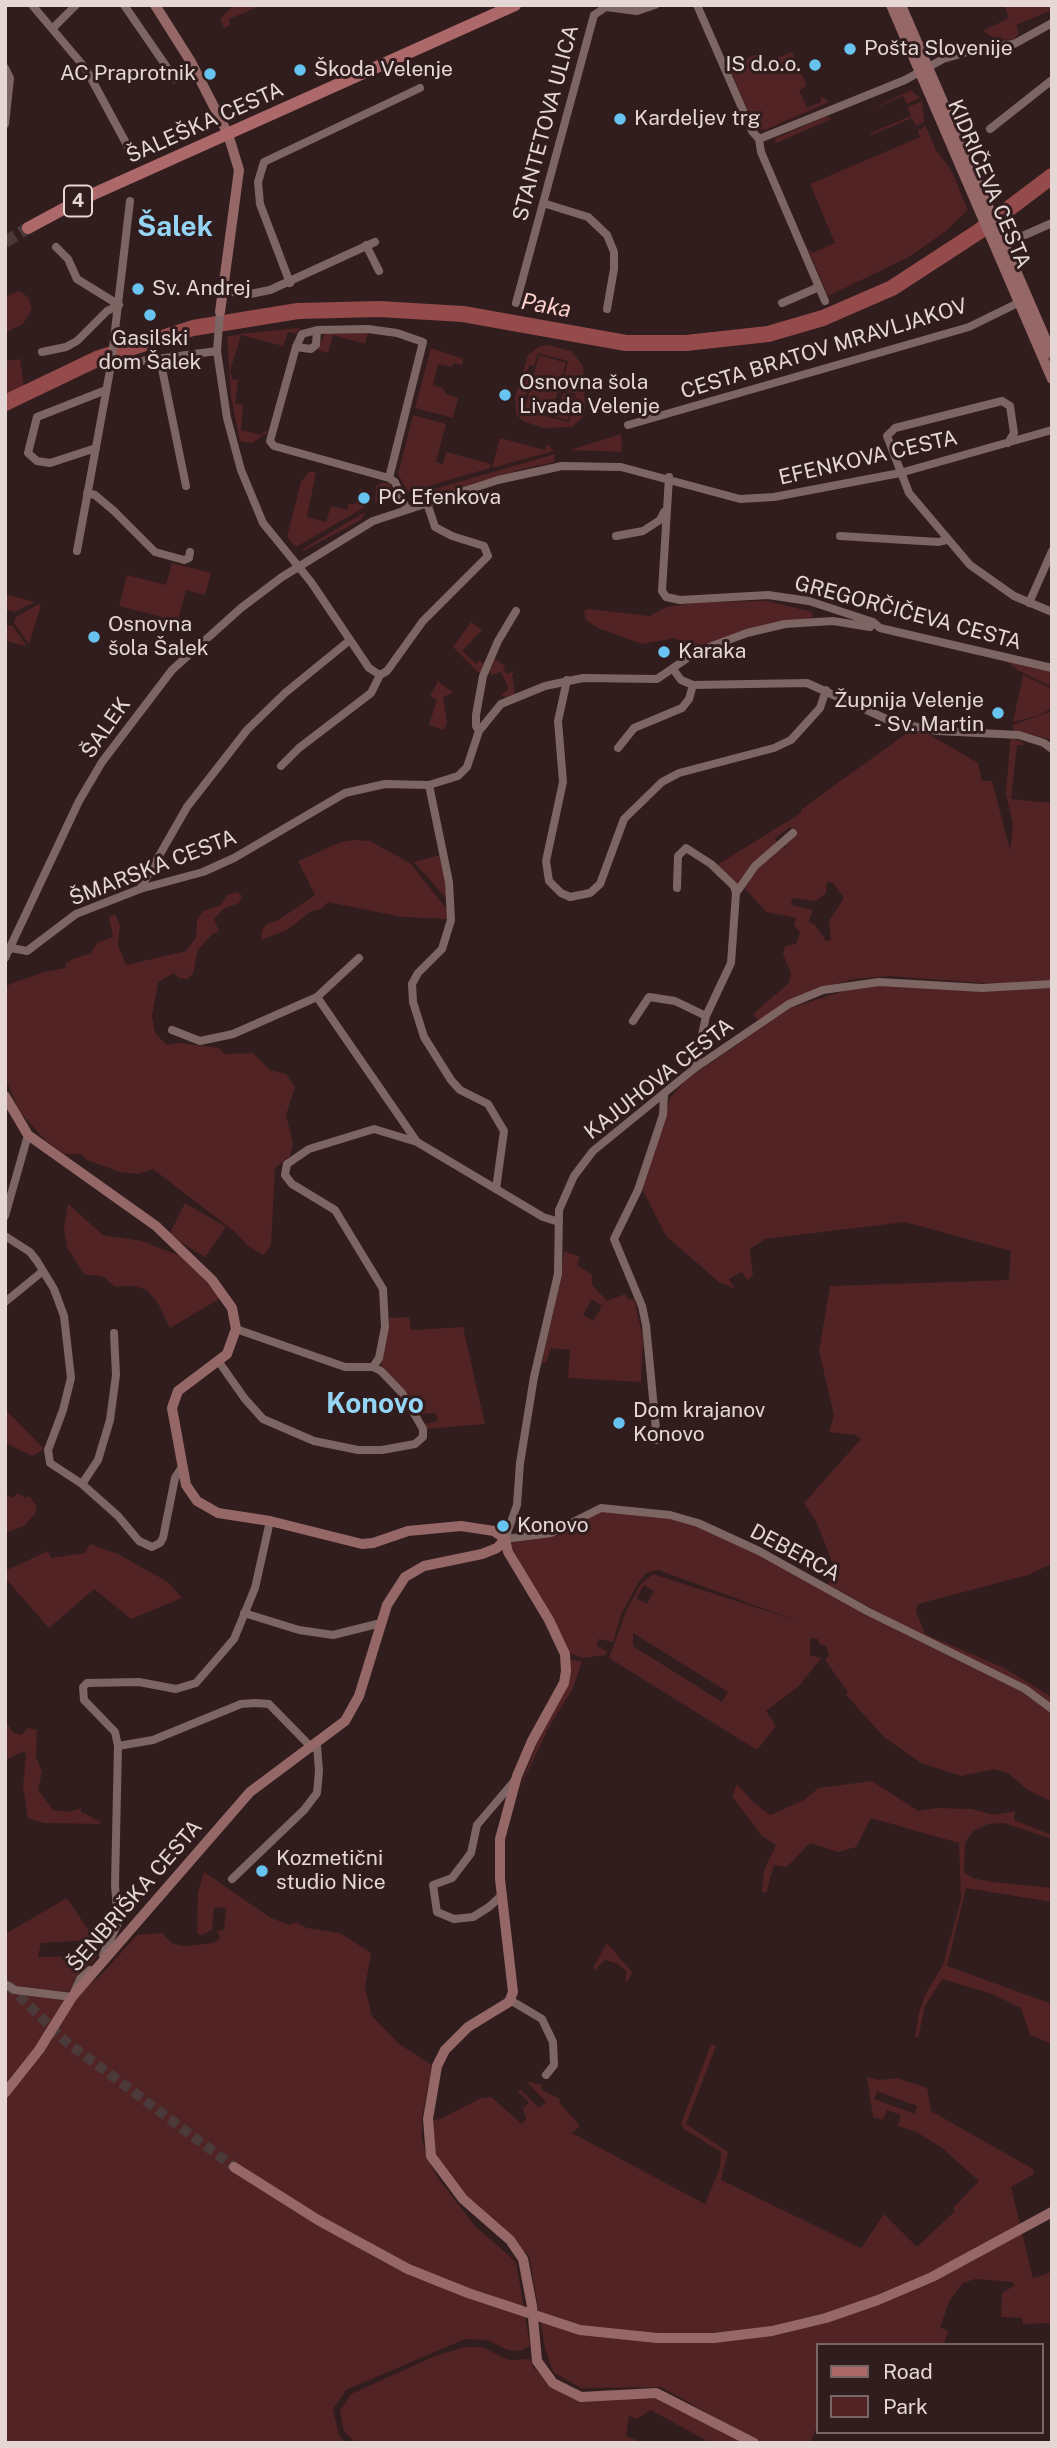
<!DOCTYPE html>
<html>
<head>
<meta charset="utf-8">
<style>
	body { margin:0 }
	#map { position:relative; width:1057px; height:2448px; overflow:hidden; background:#311d1d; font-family:"Public Sans",sans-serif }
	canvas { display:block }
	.frame { position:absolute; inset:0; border:7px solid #e5d7d6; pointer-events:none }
	.legend { position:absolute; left:816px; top:2343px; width:228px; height:91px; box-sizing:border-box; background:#311d1d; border:2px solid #796767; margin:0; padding:9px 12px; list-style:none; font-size:21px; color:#e5d7d6 }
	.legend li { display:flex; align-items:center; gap:14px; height:35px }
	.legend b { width:35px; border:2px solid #796767 }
</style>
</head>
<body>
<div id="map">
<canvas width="1057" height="2448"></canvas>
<div class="frame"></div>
<ul class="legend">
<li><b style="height:9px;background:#ad6969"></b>Road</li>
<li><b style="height:19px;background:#512324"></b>Park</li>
</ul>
</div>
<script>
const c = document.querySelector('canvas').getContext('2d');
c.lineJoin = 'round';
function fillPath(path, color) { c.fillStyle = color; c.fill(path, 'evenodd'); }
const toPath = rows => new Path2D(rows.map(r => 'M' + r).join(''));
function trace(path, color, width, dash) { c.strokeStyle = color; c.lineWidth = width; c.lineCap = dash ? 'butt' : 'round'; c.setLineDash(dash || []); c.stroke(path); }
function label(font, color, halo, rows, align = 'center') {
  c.font = font + ' "Public Sans",sans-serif'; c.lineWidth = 6; c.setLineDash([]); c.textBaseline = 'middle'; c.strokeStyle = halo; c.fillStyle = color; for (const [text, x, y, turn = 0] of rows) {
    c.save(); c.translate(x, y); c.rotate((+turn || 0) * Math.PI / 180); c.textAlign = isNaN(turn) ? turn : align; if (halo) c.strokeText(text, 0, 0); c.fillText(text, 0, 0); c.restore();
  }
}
const green = toPath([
	[234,5,263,5,229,19,230,25,224,28,220,19],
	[1004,5,1052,5,1052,10,1016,25,1019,33,1014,40,995,39,983,31,1009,18],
	[792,52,807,86,799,90,807,108,821,102,821,96,829,102,765,130,755,128,729,66,760,53,764,63],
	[911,90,920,98,907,104,903,96,861,114],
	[922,101,924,122,916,126,912,118,871,135,870,133,911,116,908,107],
	[825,117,833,118,776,143,774,139],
	[925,125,936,150,951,170,968,210,946,231,909,257,828,296,807,247,812,253,835,243,810,184,920,137,917,128,921,130],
	[19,291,28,297,32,309,23,324,5,333,5,297],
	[300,328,297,334,288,332,283,346,241,335,230,371,232,379,238,380,235,403,243,405,241,430,262,435,264,431,268,432,252,443,240,441,231,397,227,337,241,334],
	[326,331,368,332,365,344,333,335,328,353,317,350],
	[548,345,571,351,583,366,585,408,583,417,572,427,543,428,523,421,516,414,515,397,528,355,540,346],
	[538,353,568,361,561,390,576,394,569,422,519,409,523,407,532,374,527,373,529,365,534,366],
	[431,348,463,359,462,365,454,363,453,367,438,364,433,385,443,388,446,394,458,398,453,418,415,408],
	[539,355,566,363,551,416,525,409],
	[20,359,24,386,5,395,5,361],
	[563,393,574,396,568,420,556,417],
	[413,415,446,424,436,462,443,464,446,452,491,464,490,468,408,492,398,474],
	[621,434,622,452,570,450],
	[500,438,545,450,547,444,554,451,492,468],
	[555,454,554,462,522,469,426,500,419,501,410,496],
	[309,472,316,472,307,517,326,522,331,506,347,510,349,504,356,504,360,487,364,492,361,501,365,507,296,547,287,537,301,482],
	[382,483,389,483,396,495,375,503,376,486],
	[365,512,361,520,303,551,303,549],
	[172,563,211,573,205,595,186,590,178,621,119,606,127,575,166,585],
	[5,594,35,602,14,612,5,609],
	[767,601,812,612,813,617,700,647,679,644,676,638,642,644,598,628,586,620,584,611,590,609,649,616,667,607,701,602],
	[39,604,41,605,29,644,14,623,16,617],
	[471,622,482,630,462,651,476,664,479,660,485,665,482,672,478,672,453,647],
	[12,625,26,645,26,646,5,641,5,626],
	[1003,658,1025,666,1052,670,1052,687,1019,671],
	[495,659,506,667,503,670,508,674,515,670,512,675,515,694,507,698,501,695,509,689,501,672,491,675,490,671],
	[1023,675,1052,689,1052,708,1040,715,1013,722],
	[438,681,453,693,443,697,447,722,444,730,429,725,437,700,430,696],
	[1052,711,1052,740,1013,730,1013,725],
	[910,731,927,733,978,763,982,781,992,781,1010,850,1013,825,1006,794,1010,743,1011,738,1023,742,1023,745,1017,745,1011,799,1052,803,1052,980,995,984,889,976,854,979,821,988,759,1021,753,1014,789,983,791,973,783,954,785,946,796,944,800,933,794,924,796,918,766,912,744,887,762,862,782,845,787,849,784,844,796,834,790,827,775,838,778,843,753,864,738,885,717,865,801,813,801,810,825,792],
	[827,882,833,883,844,898,829,921,831,940,826,941,815,925,809,922,813,910,791,905,792,898,816,901,826,893],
	[355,840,370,841,410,863,446,908,448,919,402,917,328,902,321,909,310,912,287,930,261,940,262,930,268,923,277,921,315,895,298,861,341,842],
	[441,855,448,894,445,897,414,862],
	[238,892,242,896,239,903,223,909,214,919,219,932,212,934,198,950,193,974,187,979,179,978,174,973,158,982,152,1016,155,1033,167,1045,180,1043,219,1048,225,1054,253,1053,270,1070,286,1074,295,1087,286,1115,293,1143,290,1156,275,1168,271,1245,264,1255,248,1246,235,1232,153,1169,138,1174,120,1172,87,1160,81,1154,64,1154,46,1141,19,1111,5,1076,5,989,10,984,44,972,65,968,66,963,73,959,91,953,97,943,113,937,109,917,115,914,120,925,118,945,126,965,186,951,196,938,197,920,203,911,221,905,227,895],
	[886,984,984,991,1052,988,1052,1564,1028,1575,918,1604,916,1611,925,1634,1004,1668,1052,1697,1052,1705,828,1585,834,1567,817,1523,804,1503,861,1439,855,1435,829,1432,834,1415,819,1351,830,1286,1009,1280,1011,1251,905,1222,765,1239,750,1249,753,1276,747,1280,742,1272,729,1279,735,1289,719,1282,666,1236,642,1189,670,1098,686,1080,790,1008,844,991],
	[185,1203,226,1227,205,1257,169,1235],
	[68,1204,103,1235,142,1241,183,1257,221,1298,170,1328,158,1303,147,1290,134,1286,115,1287,104,1277,84,1274,67,1247,64,1228],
	[564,1251,580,1257,577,1265,592,1275,592,1285,607,1301,625,1294,629,1300,634,1298,643,1339,641,1382,568,1378,570,1350,551,1348,546,1363,542,1362,561,1279],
	[592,1299,602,1306,593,1321,583,1315],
	[409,1317,411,1330,463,1327,485,1424,426,1429,425,1424,438,1421,436,1413,420,1414,381,1365,389,1318],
	[5,1409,44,1449,32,1456,5,1443],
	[18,1493,25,1498,29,1496,37,1506,35,1514,24,1526,5,1533,5,1494,13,1498],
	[599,1511,661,1515,694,1525,738,1544,908,1636,1022,1692,1052,1713,1052,1802,1028,1790,1009,1774,995,1769,961,1776,921,1763,884,1737,846,1695,848,1692,825,1660,829,1656,826,1646,819,1644,818,1639,810,1638,810,1655,821,1658,799,1686,766,1711,776,1726,757,1750,609,1658,626,1611,641,1584,653,1574,798,1621,658,1570,646,1573,638,1583,621,1615,613,1642,598,1639,597,1646,608,1652,605,1655,583,1658,569,1653,511,1545,514,1542,552,1535],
	[644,1585,654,1591,647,1604,636,1598],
	[633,1633,728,1692,722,1702,633,1646],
	[90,1544,118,1554,168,1582,182,1598,131,1619,94,1589,49,1628,5,1578,5,1571,48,1551,51,1558,85,1553],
	[569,1660,582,1661,573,1688,549,1727,519,1790],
	[5,1721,14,1733,21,1735,28,1728,37,1730,36,1757,42,1772,38,1790,53,1810,68,1812,81,1808,81,1812,101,1822,100,1824,44,1823,28,1818,23,1786,26,1756,24,1751,5,1760],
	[872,1781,918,1811,937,1808,972,1809,994,1815,1015,1811,1014,1820,1052,1835,1052,1839,1004,1823,988,1824,973,1831,965,1843,964,1872,972,1878,992,1882,1052,1888,1052,1902,966,1888,947,1966,1052,2004,1052,2044,1030,2035,1021,2008,992,1994,942,1979,925,2006,918,2038,915,2037,919,2013,925,1995,943,1965,961,1899,959,1843,871,1818,856,1847,838,1852,810,1843,787,1867,774,1865,766,1893,762,1892,764,1870,776,1845,761,1835,732,1796,737,1784,753,1802,770,1815,806,1799,818,1788],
	[204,1872,271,1918,290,1925,295,1922,307,1928,340,1933,371,1953,365,1987,372,2016,399,2044,432,2065,422,2118,422,2139,427,2157,438,2178,475,2226,516,2262,530,2345,521,2351,508,2350,487,2340,465,2339,346,2390,333,2409,339,2435,346,2443,5,2443,5,2098,82,1990,100,1976,137,1935,162,1933,173,1944,184,1946,214,1943,220,1938,217,1931,224,1930,226,1908,214,1907,212,1930,202,1935,197,1933,198,1892],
	[67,1898,95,1940,41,1943,38,1957,98,1956,75,1978,72,1990,66,1992,18,1987,8,1981,5,1978,5,1934],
	[607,1943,632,1972,628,1981,625,1981,627,1972,618,1964,605,1960,595,1970,593,1968],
	[5,1988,66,1998,38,2048,5,2088],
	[711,2044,716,2046,686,2124,728,2152,721,2180,861,2248,884,2214,917,2247,955,2211,953,2208,979,2181,941,2147,916,2132,898,2126,901,2115,887,2110,883,2120,873,2117,867,2077,880,2080,897,2078,927,2088,931,2111,1033,2169,1034,2174,1011,2187,1033,2278,1052,2272,1052,2323,1023,2324,1022,2318,1001,2317,1002,2293,1014,2286,1013,2282,975,2279,963,2283,950,2300,940,2327,948,2331,944,2345,817,2345,817,2427,810,2443,761,2443,661,2387,581,2388,553,2372,545,2348,529,2255,497,2236,434,2158,432,2120,440,2119,481,2098,491,2097,522,2124,526,2119,523,2109,529,2102,518,2092,520,2089,539,2108,546,2102,526,2081,541,2085,542,2090,560,2099,559,2102,580,2126,572,2133,705,2204,720,2168,721,2152,684,2129,681,2124],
	[877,2091,917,2106,915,2114,874,2099],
	[465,2347,482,2347,509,2360,531,2359,533,2367,554,2388,577,2401,605,2400,658,2389,747,2443,705,2443,705,2440,651,2410,637,2419,629,2416,626,2436,644,2443,355,2443,344,2431,340,2411,351,2394,435,2356]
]);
const river = toPath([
	[5,403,99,358,193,328,298,311,379,309,463,314,626,343,686,343,768,334,823,318,892,288,978,232,1052,176]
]);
const secondaryTunnel = toPath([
	[8,1985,64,2040,234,2167]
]);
const primaryTunnel = toPath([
	[5,242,28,228]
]);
const street = toPath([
	[32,5,86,69,133,156],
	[124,5,175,79],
	[697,5,752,131,759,139,761,152,825,301],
	[53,28,76,5],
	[5,68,10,78,5,124],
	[990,129,1052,80],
	[759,139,905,80,943,59,985,47,1014,44,1052,23],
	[543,203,588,217,607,235,614,252,614,269,607,309],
	[366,245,379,271],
	[1000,246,1052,223],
	[56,247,68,259,77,279,119,305],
	[290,283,260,204,258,182,264,162,420,88],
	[223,291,250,294,270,290,375,242],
	[516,303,594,15,606,7,637,11,655,5],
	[782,303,819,287],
	[220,312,217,351,227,418,241,470,263,523,311,582,369,668,380,675],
	[317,330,368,329,397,333,423,342,389,478],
	[296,347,311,349,316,345,317,330,302,334,296,347,270,441,274,446,389,478,395,482,406,508],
	[42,352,66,347,77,341,107,311,119,305],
	[160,359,186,486],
	[111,365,217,351],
	[628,425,969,327,1022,301],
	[1008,443,1014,433,1010,406,1002,401,895,428,887,436,909,493,970,565,1014,596,1052,612],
	[96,448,50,463,37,461,28,453,37,417,106,390],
	[669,477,662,591,666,597,680,600,768,595,809,601,873,622,880,628,1052,668],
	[87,493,95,495,114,511,155,552,184,560,189,558,190,552],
	[616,536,643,531,660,520,664,512],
	[840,536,938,542,947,540],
	[77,551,111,365,130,201],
	[1029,603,1052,551],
	[673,669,681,680,693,685,807,683,893,722,937,731,1019,735,1044,743,1052,749],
	[567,680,558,721,563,782,546,861,549,881,561,893,570,897,590,893,600,884,624,819,662,782,679,773,774,748,791,740,820,708,826,690],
	[479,731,501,704,545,686,583,678,657,679,689,657,712,646,747,633,785,624,833,621,870,627],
	[618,748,634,728,682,708,689,699,693,685],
	[281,766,299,748,371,693,380,675,387,671,423,621,488,556,484,546,452,536,435,527,427,503],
	[429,785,449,882,451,920,442,949,418,973,412,984,413,1002,424,1037,451,1080,460,1090,488,1104,504,1131,496,1189],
	[677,888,678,856,686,848,711,864,734,886,736,893,731,963,706,1016,695,1068],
	[140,889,187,807,247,730,285,693,350,640],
	[736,893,755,866,793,833],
	[11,948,27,951,76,914,140,889,203,872,234,858,345,793,385,784,429,785,458,776,467,767,479,731,476,726,476,715,483,676,498,641,516,611],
	[5,958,79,801,102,762,172,670,241,608,282,577,373,521,498,480,562,466,621,467,740,499,774,497,900,473,1052,430],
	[317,997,417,1142],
	[633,1021,649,997,675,1001,706,1016],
	[172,1030,200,1041,233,1034,317,997,359,958],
	[5,1216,28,1135],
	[5,1236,30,1252,37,1261,54,1289,64,1316,71,1378,63,1410,48,1450,50,1463,82,1484,118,1516,139,1541,152,1547,160,1543,163,1538,175,1478,182,1467],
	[5,1302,43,1271],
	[236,1329,345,1367,373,1367,379,1358,385,1327,383,1289,335,1210,292,1184,285,1175,287,1164,309,1149,374,1129,417,1142,543,1217,559,1222],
	[219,1362,245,1399,263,1419,293,1432,314,1441,358,1450,382,1450,415,1444,423,1437,423,1429,402,1393,381,1371,373,1367],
	[657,1440,646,1325,642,1306,614,1239,638,1190,663,1115,664,1095],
	[82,1484,98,1460,110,1420,116,1375,114,1333],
	[505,1539,517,1505,520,1463,534,1377,558,1274,559,1210,574,1176,593,1151,695,1068,789,1004,823,990,879,982,982,988,1052,984],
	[505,1539,551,1533,601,1508,670,1515,698,1523,759,1551,867,1611,1025,1689,1052,1709],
	[244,1613,299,1630,333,1635,381,1623],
	[118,1746,153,1740,241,1704,255,1703,269,1704,312,1748],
	[232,1879,304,1810,317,1793,319,1771,317,1745],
	[502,1895,489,1907,473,1917,454,1919,437,1912,433,1885,452,1878,462,1865,471,1853,477,1825,516,1779],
	[103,1955,118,1923,115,1885,118,1746,115,1732,84,1700,83,1687,87,1683,139,1682,176,1689,196,1683,234,1639,255,1588,270,1521],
	[5,1984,15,1990,72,1997,80,1979,90,1970],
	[510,2000,542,2019,553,2042,554,2065,546,2075]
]);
const secondary = toPath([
	[155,5,191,62,228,134,239,170,220,312],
	[891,5,1052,379],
	[901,5,1052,354],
	[5,1096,28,1135,156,1226,212,1280,232,1308,236,1329,227,1354,178,1391,172,1408,186,1485,197,1501,218,1513,270,1521,362,1544,373,1543,408,1531,461,1526,494,1531,505,1539,508,1552,549,1620,565,1654,566,1671,564,1683,532,1741,517,1776,500,1839,500,1879,513,1992,509,2002,468,2027,445,2050,437,2066,428,2119,431,2156,463,2199,510,2240,523,2259,532,2306,537,2361,553,2383,581,2397,656,2393,754,2443],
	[5,2093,39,2050,72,1997,250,1792,345,1721,359,1696,387,1605,405,1577,424,1566,482,1554,497,1548,505,1539],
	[234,2167,318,2220,408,2269,468,2293,580,2330,657,2338,714,2338,772,2331,826,2318,878,2300,932,2277,1052,2212]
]);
const primary = toPath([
	[28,228,80,200,515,5]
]);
const markers = [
	[850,49,7,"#67c4f0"],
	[815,65,7,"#67c4f0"],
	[300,70,7,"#67c4f0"],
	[210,74,7,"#67c4f0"],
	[620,119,7,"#67c4f0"],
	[138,289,7,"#67c4f0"],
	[150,315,7,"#67c4f0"],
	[505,395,7,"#67c4f0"],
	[364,498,7,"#67c4f0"],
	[94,637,7,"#67c4f0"],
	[664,652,7,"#67c4f0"],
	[998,713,7,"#67c4f0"],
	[619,1423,7,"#67c4f0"],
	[503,1526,7,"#67c4f0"],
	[262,1871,7,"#67c4f0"]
];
const shields = [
	[78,201,28]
];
const shieldNames = [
	["4",78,201]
];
const poiNames = [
	["Pošta Slovenije",864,49],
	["IS d.o.o.",801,65,"right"],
	["Škoda Velenje",314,70],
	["AC Praprotnik",196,74,"right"],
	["Kardeljev trg",634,119],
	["Sv. Andrej",152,289],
	["Gasilski",150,339,"center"],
	["dom Šalek",150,363,"center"],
	["Osnovna šola",519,383],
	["Livada Velenje",519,407],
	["PC Efenkova",378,498],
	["Osnovna",108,625],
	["šola Šalek",108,649],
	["Karaka",678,652],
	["Župnija Velenje",984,701,"right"],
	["- Sv. Martin",984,725,"right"],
	["Dom krajanov",633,1411],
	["Konovo",633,1435],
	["Konovo",517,1526],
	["Kozmetični",276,1859],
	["studio Nice",276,1883]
];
const streetNames = [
	["ŠALEŠKA CESTA",205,123,-24],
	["STANTETOVA ULICA",546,123,-75],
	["KIDRIČEVA CESTA",989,184,67],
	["CESTA BRATOV MRAVLJAKOV",824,349,-17],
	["EFENKOVA CESTA",868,458,-13],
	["GREGORČIČEVA CESTA",908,613,15],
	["ŠALEK",106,728,-55],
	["ŠMARSKA CESTA",153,868,-21],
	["KAJUHOVA CESTA",659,1079,-38],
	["DEBERCA",795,1553,28],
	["ŠENBRIŠKA CESTA",135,1896,-49]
];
const waterNames = [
	["Paka",546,306,10]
];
const districtNames = [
	["Šalek",175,227],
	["Konovo",375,1404]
];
fillPath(green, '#512324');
trace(river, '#954a4b', 16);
trace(secondaryTunnel, '#4c3939', 10, [10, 5]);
trace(primaryTunnel, '#4c3939', 12, [12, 6]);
trace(street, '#7d6564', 8);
trace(secondary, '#956766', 10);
trace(primary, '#ad6969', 12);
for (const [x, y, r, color] of markers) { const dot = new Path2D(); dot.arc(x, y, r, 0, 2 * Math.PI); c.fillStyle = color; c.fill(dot); trace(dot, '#311d1d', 2.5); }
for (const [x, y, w] of shields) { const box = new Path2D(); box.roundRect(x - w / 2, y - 15.5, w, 31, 5); c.fillStyle = '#311d1d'; c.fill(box); trace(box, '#e5d7d6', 2); }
label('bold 19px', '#e5d7d6', null, shieldNames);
label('21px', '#e5d7d6', '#311d1d', poiNames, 'left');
label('21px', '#e5d7d6', '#311d1d', streetNames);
label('italic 23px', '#fdcfcd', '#311d1d', waterNames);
label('bold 28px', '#94d5f5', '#311d1d', districtNames);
</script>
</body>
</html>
